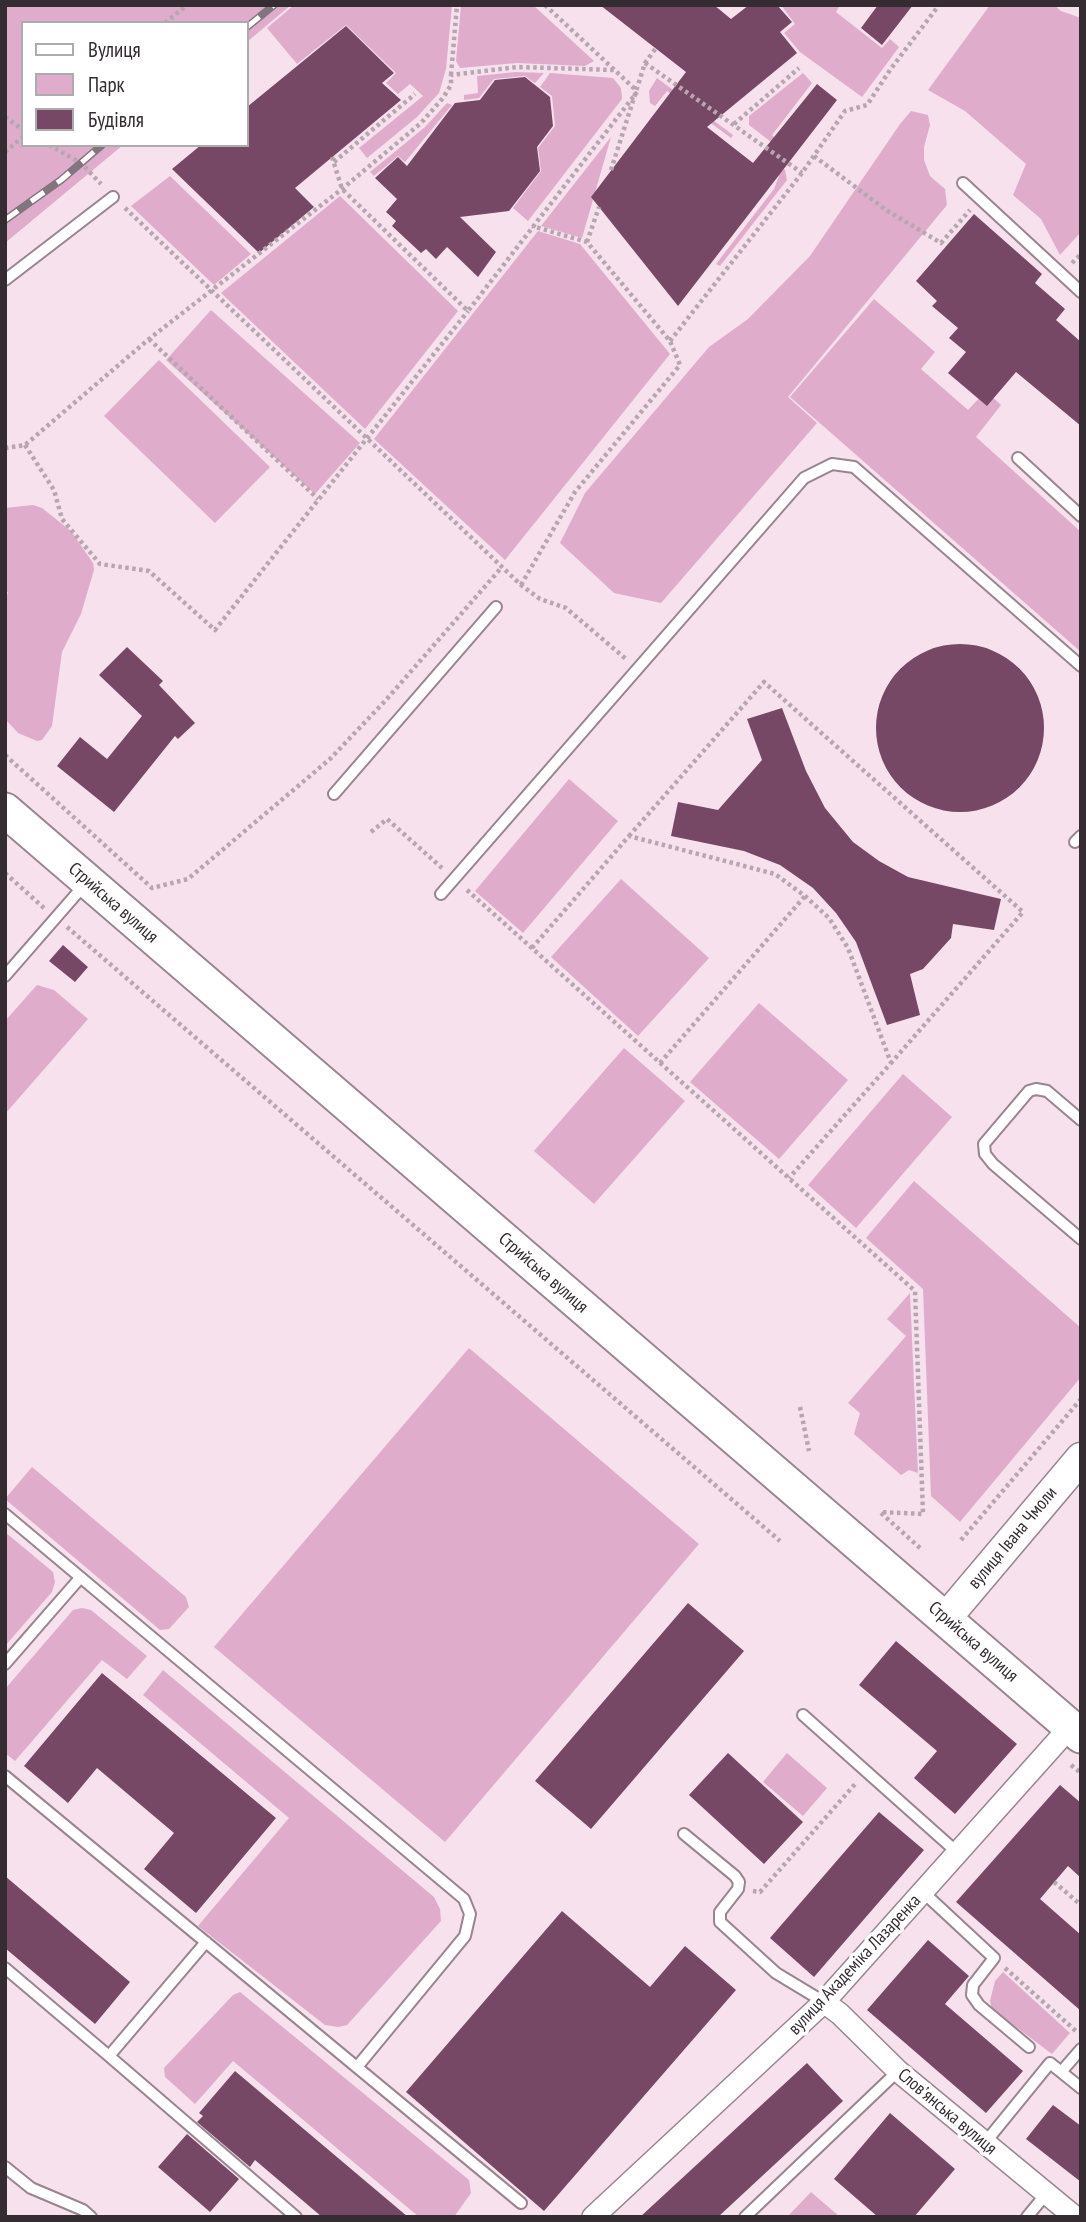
<!DOCTYPE html>
<html>
<head>
<meta charset="utf-8">
<style>
	body { margin:0 }
	#map { position:relative; width:1086px; height:2222px; overflow:hidden; background:#f6e1ed; font-family:"PT Sans Narrow",sans-serif }
	canvas { display:block }
	.frame { position:absolute; inset:0; border:7px solid #342c31; pointer-events:none }
	.legend { position:absolute; left:21px; top:21px; width:228px; height:126px; box-sizing:border-box; background:#fff; border:2px solid #aeabad; margin:0; padding:9px 12px; list-style:none; font-size:21px; color:#342c31 }
	.legend li { display:flex; align-items:center; gap:14px; height:35px }
	.legend b { width:35px; border:2px solid #aeabad }
</style>
</head>
<body>
<div id="map">
<canvas width="1086" height="2222"></canvas>
<div class="frame"></div>
<ul class="legend">
<li><b style="height:9px;background:#fff"></b>Вулиця</li>
<li><b style="height:19px;background:#dfadcb"></b>Парк</li>
<li><b style="height:19px;background:#774866"></b>Будівля</li>
</ul>
</div>
<script>
const c = document.querySelector('canvas').getContext('2d');
c.lineJoin = 'round';
function fillPath(path, color) { c.fillStyle = color; c.fill(path, 'evenodd'); }
const toPath = rows => new Path2D(rows.map(r => 'M' + r).join(''));
function trace(path, color, width, dash) { c.strokeStyle = color; c.lineWidth = width; c.lineCap = dash ? 'butt' : 'round'; c.setLineDash(dash || []); c.stroke(path); }
function label(font, color, halo, rows, align = 'center') {
  c.font = font + ' "PT Sans Narrow",sans-serif'; c.lineWidth = 7; c.setLineDash([]); c.textBaseline = 'middle'; c.strokeStyle = halo; c.fillStyle = color; for (const [text, x, y, turn = 0] of rows) {
    c.save(); c.translate(x, y); c.rotate((+turn || 0) * Math.PI / 180); c.textAlign = isNaN(turn) ? turn : align; if (halo) c.strokeText(text, 0, 0); c.fillText(text, 0, 0); c.restore();
  }
}
const green = toPath([
	[5,5,291,5,247,42,247,23,23,23,23,145,123,145,5,243],
	[294,5,452,5,446,69,439,93,417,117,367,158,359,148,423,96,410,84,398,94,386,83,396,73,346,25,297,64,267,28],
	[461,5,533,5,594,61,585,66,517,63,460,68,456,61],
	[781,5,840,5,836,12,882,48,890,39,899,47,862,97,800,52,784,33,795,24],
	[990,5,1054,5,1061,11,1081,18,1081,232,1060,255,1041,219,1013,195,1026,164,965,111,928,90],
	[516,72,544,73,535,83,525,76,494,79,479,98,464,100,464,95,478,93,477,76],
	[550,73,613,78,621,88,622,99,528,221,513,208,541,171,538,148,555,126,552,96,540,87],
	[803,73,812,83,772,135,778,141,775,145,749,125,749,116],
	[657,78,733,135,731,138,667,91,655,106,650,103,649,91],
	[447,103,452,105,405,162,398,156,374,176,370,172,425,127],
	[911,111,928,115,930,125,924,147,924,160,930,176,945,189,947,205,788,397,817,423,661,603,614,593,560,543,585,493,709,347,748,319,810,256,900,124],
	[611,137,582,238,541,226],
	[771,158,785,170,787,180,720,266,716,264,774,189,779,176,766,165],
	[170,176,251,254,214,285,131,206],
	[340,196,458,311,365,429,221,293],
	[538,231,580,244,670,354,505,560,374,439],
	[874,299,935,352,921,369,968,410,986,391,1001,405,976,437,1081,532,1081,652,790,397],
	[211,310,360,443,315,494,166,360],
	[159,360,270,467,215,523,104,416],
	[33,505,42,508,71,531,93,563,94,570,81,614,62,652,52,726,42,740,37,741,18,733,5,719,5,598,8,593,5,588,5,508],
	[569,779,618,821,523,933,475,891],
	[621,879,709,958,638,1036,551,957],
	[37,985,54,990,88,1019,5,1114,5,1021],
	[759,1003,848,1080,779,1159,690,1082],
	[624,1048,685,1101,594,1204,534,1151],
	[903,1074,952,1117,856,1228,808,1185],
	[914,1181,1081,1328,1081,1377,960,1522,931,1496,923,1289,866,1238],
	[910,1293,918,1473,909,1470,901,1475,854,1434,860,1413,848,1403,906,1336,887,1319],
	[469,1348,699,1544,445,1842,214,1647],
	[32,1467,186,1597,189,1607,169,1629,160,1630,5,1499],
	[5,1532,53,1572,55,1582,52,1592,5,1646],
	[82,1608,91,1610,147,1656,127,1679,102,1660,15,1761,5,1753,5,1689,73,1610],
	[163,1670,434,1897,440,1909,441,1921,347,2025,338,2027,325,2025,198,1926,289,1818,143,1695],
	[787,1753,827,1788,803,1816,763,1782],
	[1003,1972,1070,2033,1052,2054,992,2009,990,2001,995,1981],
	[240,1992,469,2180,471,2193,454,2217,419,2217,233,2061,195,2104,165,2077,164,2068,233,1995],
	[811,2192,840,2217,787,2217]
]);
const building = toPath([
	[600,5,714,5,731,19,749,5,777,5,792,22,780,32,797,53,707,127,753,163,817,84,837,100,678,306,591,197,686,72],
	[878,5,913,5,882,45,861,28],
	[346,26,394,73,382,83,401,100,295,188,314,207,259,253,172,169,201,145,247,145,247,107],
	[525,77,550,97,553,126,537,147,540,171,509,211,460,217,496,252,478,277,447,247,436,259,426,249,421,253,392,226,396,221,386,212,397,199,375,178,398,157,407,166,455,103,480,100,495,80],
	[974,214,1042,274,1035,283,1065,309,1056,320,1081,342,1081,426,1016,372,987,406,948,373,966,352,949,338,958,328,932,306,937,301,916,281],
	'876 728a84 84 0 1 1 168 0a84 84 0 1 1-168 0Z',
	[127,647,163,681,159,685,195,723,178,739,175,736,114,812,57,766,80,737,107,759,142,716,99,675],
	[782,708,806,771,825,808,853,842,879,861,908,877,1001,899,994,930,953,924,951,938,923,969,910,974,920,1015,887,1025,856,942,836,913,813,888,780,865,744,851,671,836,678,802,718,810,762,760,747,719],
	[63,945,88,967,75,982,49,961],
	[688,1603,744,1651,591,1829,535,1781],
	[896,1641,1017,1744,955,1814,914,1778,937,1751,859,1685],
	[102,1673,276,1818,196,1913,144,1869,174,1833,97,1768,68,1803,24,1766],
	[728,1753,803,1822,764,1864,689,1795],
	[1060,1785,1081,1803,1081,1878,1068,1866,1040,1899,1081,1935,1081,2011,956,1902],
	[879,1812,924,1850,814,1977,770,1938],
	[5,1876,130,1982,95,2024,5,1948],
	[562,1911,650,1987,685,1946,736,1990,544,2211,406,2092],
	[928,1940,969,1976,945,2004,1023,2071,986,2113,867,2010],
	[807,2063,843,2101,718,2217,640,2217],
	[235,2071,408,2217,322,2217,255,2160,250,2167,197,2122,203,2116,199,2113],
	[1053,2105,1081,2126,1081,2182,1026,2139],
	[890,2113,955,2169,914,2217,878,2217,834,2179],
	[187,2134,239,2179,210,2212,158,2167]
]);
const path = toPath([
	[545,5,637,91],
	[165,23,187,5],
	[645,63,802,173],
	[451,75,457,5],
	[5,117,23,130],
	[734,124,799,68],
	[49,145,81,163,101,184],
	[5,152,23,137],
	[814,156,886,210,941,243,970,210],
	[332,157,342,189,468,311,637,92],
	[334,162,415,94],
	[611,170,645,63,656,48],
	[125,208,521,585,540,599,566,608,626,659],
	[587,242,599,207],
	[1072,263,1081,254],
	[149,339,318,499],
	[670,341,802,173,845,111,867,105,890,70,939,5],
	[25,445,54,490,62,519,100,564,149,571,215,630,468,311],
	[5,448,25,445,149,339,342,189,421,123,443,98,451,85,451,75,517,67,614,70],
	[521,585,575,492,680,365,670,341,587,242,532,226],
	[5,755,152,888,188,879,330,759,386,700,502,567],
	[371,832,387,819,442,868],
	[629,836,764,682,1023,912,891,1063],
	[5,873,44,908],
	[467,890,915,1291,923,1514,880,1512],
	[67,927,780,1541],
	[532,948,629,836,775,874,805,896,829,918,848,948,891,1063,789,1178],
	[660,1063,805,896],
	[800,1407,809,1451],
	[881,1513,920,1548],
	[961,1540,1081,1399],
	[1071,1765,1081,1773],
	[1054,1882,1081,1905],
	[753,1891,760,1892,856,1783],
	[1005,1968,1077,2032]
]);
const lane = toPath([
	[963,183,1081,292],
	[5,280,113,197],
	[1018,458,1081,516],
	[334,794,496,607],
	[1075,842,1081,836],
	[441,894,804,478,832,464,854,467,1081,666],
	[5,976,86,883],
	[1081,1120,1047,1091,1036,1089,1029,1091,984,1144,985,1154,993,1164,1081,1239],
	[5,1514,464,1899,470,1914,465,1936,357,2067],
	[5,1664,80,1578],
	[803,1715,959,1854],
	[5,1776,521,2203],
	[684,1834,735,1876,739,1882,738,1889,720,1912,720,1922,776,1973,824,2002],
	[923,1892,994,1958,973,1985,972,1995,979,2005,1029,2047],
	[5,1968,109,2056,206,1942],
	[109,2056,296,2217],
	[1061,2072,1081,2049],
	[984,2144,1050,2063,1081,2088],
	[5,2167,31,2188,83,2210,91,2217],
	[745,2217,898,2071],
	[1027,2217,1046,2194]
]);
const street = toPath([
	[824,2002,840,2014,898,2071,1075,2217],
	[593,2217,824,2002,1070,1727]
]);
const secondary = toPath([
	[946,1618,1081,1458]
]);
const primary = toPath([
	[5,810,1081,1736]
]);
const rail = toPath([
	[247,27,274,5],
	[5,220,61,180,102,145]
]);
const streetNames = [
	["Стрийська вулиця",113,903,41],
	["Стрийська вулиця",543,1273,41],
	["вулиця Івана Чмоли",1013,1538,-50],
	["Стрийська вулиця",973,1642,41],
	["вулиця Академіка Лазаренка",855,1965,-47],
	["Словʼянська вулиця",947,2112,40]
];
fillPath(green, '#dfadcb');
fillPath(building, '#774866');
trace(lane, '#988590', 14);
trace(street, '#988590', 24);
trace(secondary, '#988590', 33);
trace(primary, '#988590', 37);
trace(path, '#b7a6b0', 4.5, [3.5, 3.5]);
trace(lane, '#fff', 10);
trace(street, '#fff', 21);
trace(secondary, '#fff', 30);
trace(primary, '#fff', 33);
trace(rail, '#82757d', 8);
trace(rail, '#fff', 5, [16]);
label('18px', '#342c31', '#fff', streetNames);
</script>
</body>
</html>
